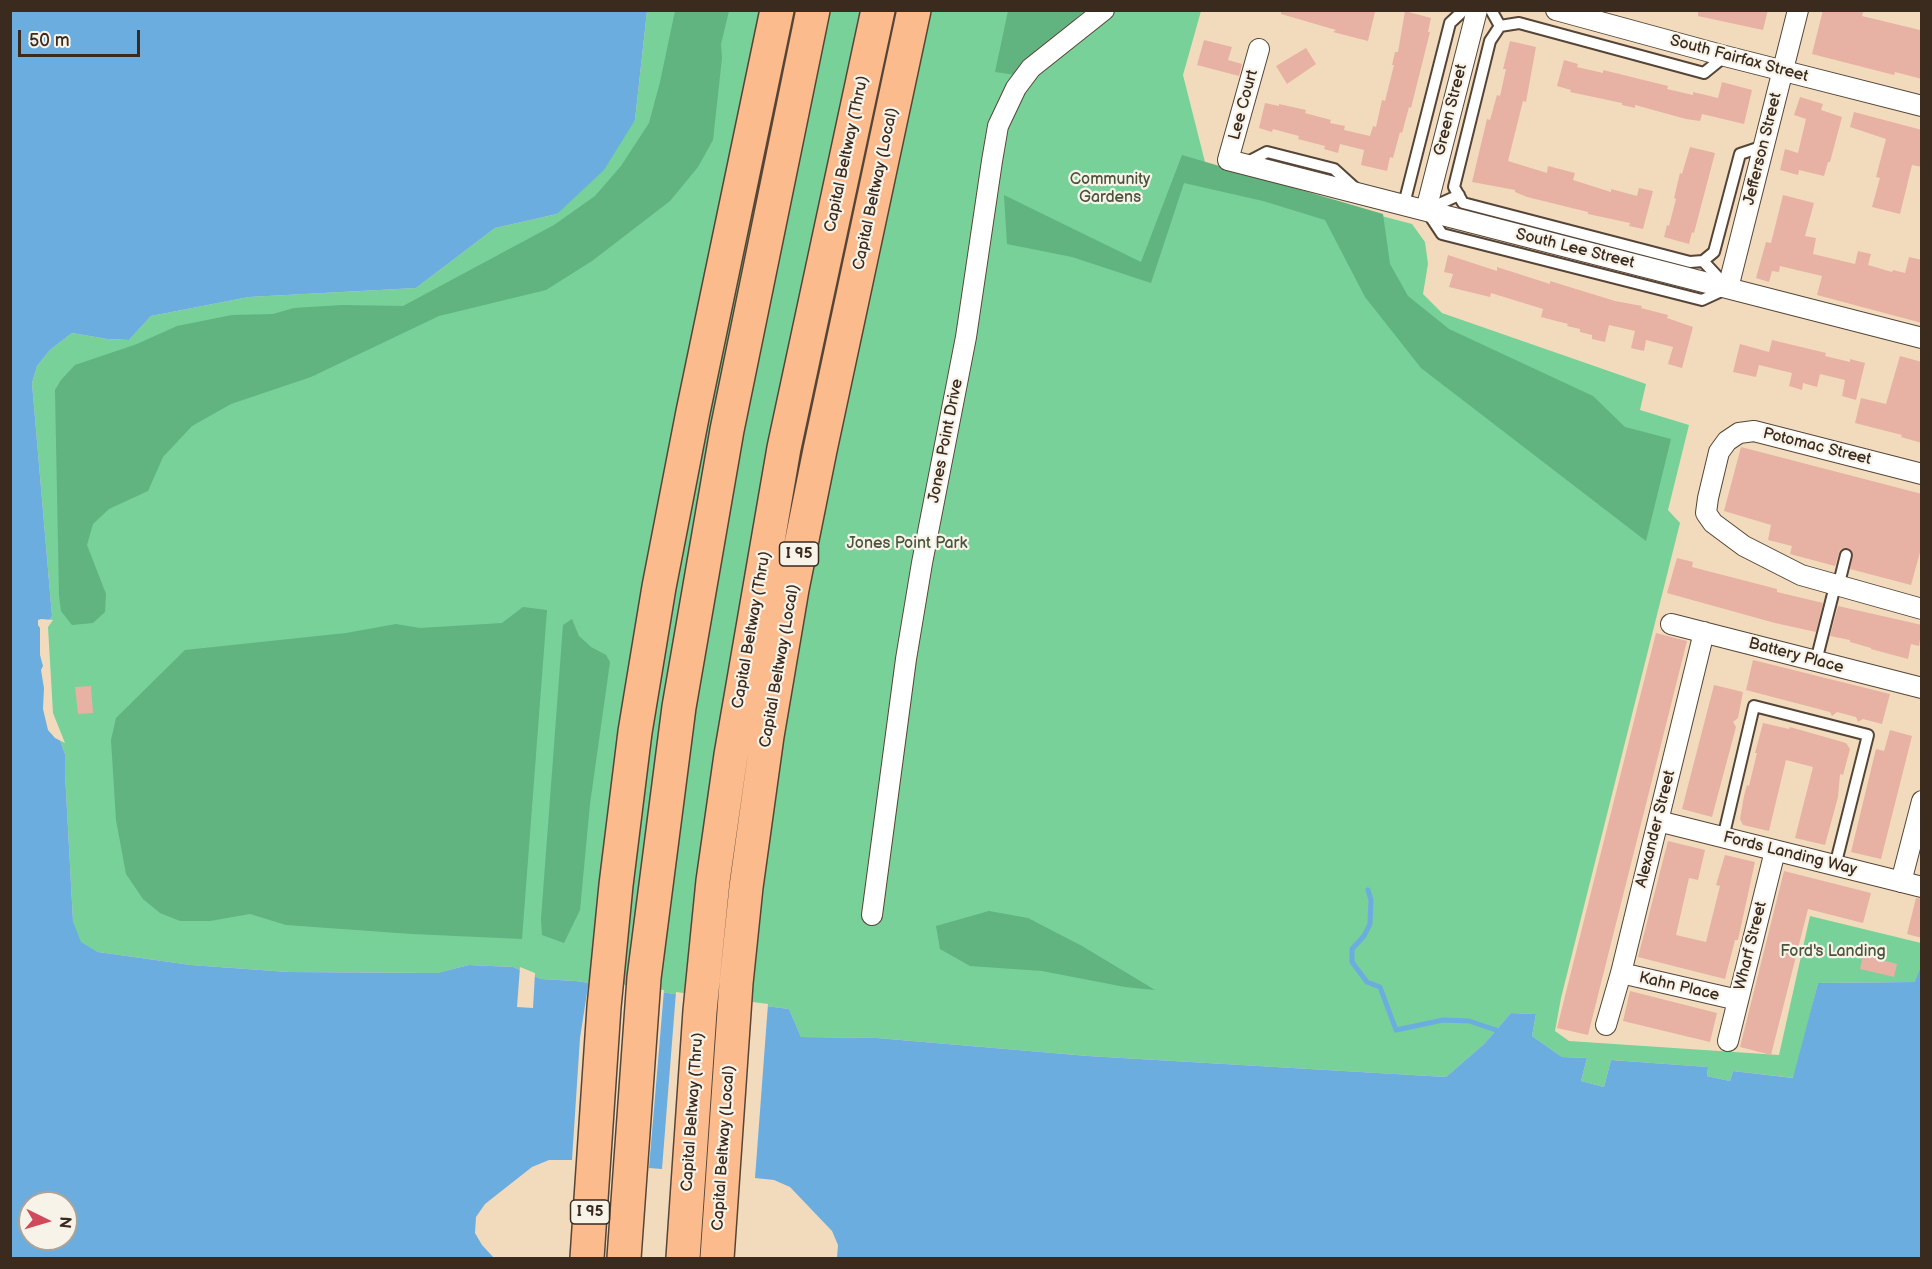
<!DOCTYPE html>
<html>
<head>
<meta charset="utf-8">
<style>
	body { margin:0 }
	#map { position:relative; width:1932px; height:1269px; overflow:hidden; background:#f2dbbd; font-family:"Balsamiq Sans",sans-serif }
	canvas { display:block }
	.frame { position:absolute; inset:0; border:12px solid #3b2a1e; pointer-events:none }
	.north { position:absolute; left:18px; top:1191px; width:60px; height:60px; box-sizing:border-box; background:#f7f3e8; border:2px solid #aca397; border-radius:50%; rotate:95deg; font-size:16px; font-weight:700; line-height:24px; text-align:center; color:#3b2a1e }
	.north::after { content:''; display:block; margin:auto; width:21px; height:27px; background:#d1495b; clip-path:polygon(50% 0,100% 100%,50% 72%,0 100%) }
	.scale { position:absolute; left:18px; top:30px; width:122px; height:27px; box-sizing:border-box; border:3px solid #3b2a1e; border-top:0; padding-left:8px; font-size:18px; line-height:21px; white-space:nowrap; color:#3b2a1e; -webkit-text-stroke:4px #f7f3e8; paint-order:stroke }
</style>
</head>
<body>
<div id="map">
<canvas width="1932" height="1269"></canvas>
<div class="frame"></div>
<div class="north">N</div>
<div class="scale">50 m</div>
</div>
<script>
const c = document.querySelector('canvas').getContext('2d');
c.lineJoin = 'round';
function fillPath(path, color) { c.fillStyle = color; c.fill(path, 'evenodd'); }
const toPath = rows => new Path2D(rows.map(r => 'M' + r).join(''));
function trace(path, color, width, dash) { c.strokeStyle = color; c.lineWidth = width; c.lineCap = dash ? 'butt' : 'round'; c.setLineDash(dash || []); c.stroke(path); }
function label(font, color, halo, rows, align = 'center') {
  c.font = font + ' "Balsamiq Sans",sans-serif'; c.lineWidth = 4.5; c.setLineDash([]); c.textBaseline = 'middle'; c.strokeStyle = halo; c.fillStyle = color; for (const [text, x, y, turn = 0] of rows) {
    c.save(); c.translate(x, y); c.rotate((+turn || 0) * Math.PI / 180); c.textAlign = isNaN(turn) ? turn : align; if (halo) c.strokeText(text, 0, 0); c.fillText(text, 0, 0); c.restore();
  }
}
const green = toPath([
	[647,11,1201,11,1183,75,1207,170,1412,224,1425,242,1428,264,1423,294,1442,313,1646,384,1640,410,1689,425,1668,510,1680,523,1561,998,1555,1031,1569,1041,1779,1055,1810,916,1921,943,1921,966,1916,982,1818,983,1794,1078,1733,1071,1730,1081,1707,1076,1708,1067,1611,1060,1604,1087,1581,1081,1587,1058,1562,1057,1532,1036,1536,1014,1511,1013,1484,1044,1446,1077,1088,1056,877,1038,801,1037,789,1009,575,981,541,979,513,967,469,965,437,973,288,972,191,965,98,952,80,942,73,921,65,773,65,754,50,714,45,626,52,616,32,383,37,366,50,350,72,333,107,339,129,340,151,316,249,297,416,288,495,228,557,214,635,120]
]);
const forest = toPath([
	[675,11,729,11,721,44,722,58,713,140,698,167,670,201,592,261,546,290,439,316,311,377,231,404,192,426,163,457,148,491,109,509,93,524,87,545,106,594,105,612,93,623,72,625,61,611,59,595,55,390,61,380,75,365,137,344,177,326,232,315,273,314,294,308,342,305,403,306,554,225,595,196,621,166,649,123,660,82],
	[1008,11,1084,11,1015,75,995,72],
	[1182,155,1383,214,1390,264,1408,296,1449,329,1593,396,1625,427,1671,439,1646,541,1421,368,1365,297,1325,220,1263,201,1184,183,1151,283,1072,257,1007,244,1004,195,1141,262],
	[523,607,547,610,522,939,412,934,286,925,250,914,210,921,180,921,160,913,143,899,126,874,116,820,111,740,116,718,185,650,346,633,396,624,420,628,502,623],
	[572,619,579,636,591,647,606,655,610,662,590,804,580,910,564,943,542,935,541,919,563,625],
	[989,911,1028,918,1082,946,1155,990,1125,987,1042,971,970,966,940,949,936,926]
]);
const water = toPath([
	[10,11,647,11,635,120,604,170,557,214,495,228,416,288,249,297,151,316,129,340,107,339,72,333,50,350,37,366,32,383,52,616,45,626,50,714,65,754,65,773,73,921,81,942,98,952,191,965,288,972,437,973,469,965,513,967,541,979,575,981,789,1009,801,1037,877,1038,1088,1056,1446,1077,1484,1044,1511,1013,1536,1014,1532,1036,1562,1057,1587,1058,1581,1081,1604,1087,1611,1060,1708,1067,1707,1076,1730,1081,1733,1071,1793,1078,1818,983,1915,982,1921,966,1921,1258,11,1258],
	[30,1203,66,1203,66,1239,30,1239]
]);
const pier = toPath([
	[41,619,53,620,48,627,53,713,65,743,55,738,48,730,43,709,44,688,41,670,43,666,40,655,40,628,38,625,38,620],
	[520,967,535,973,533,1008,517,1007],
	[589,980,664,990,649,1168,662,1169,676,992,768,1004,755,1178,774,1180,790,1187,832,1231,838,1245,837,1258,494,1258,482,1245,475,1233,476,1217,485,1204,532,1167,549,1160,572,1160,580,1038]
]);
const stream = toPath([
	[1368,890,1371,900,1370,924,1364,936,1352,949,1352,962,1367,982,1380,987,1396,1030,1443,1020,1469,1021,1496,1030]
]);
const building = toPath([
	[1281,10,1368,10,1375,12,1368,41,1333,32,1336,30,1281,14],
	[1698,10,1768,10,1763,30,1698,16],
	[1823,10,1864,10,1862,16,1920,30,1922,79,1895,72,1894,75,1812,54],
	[1405,11,1431,18,1428,32,1430,32,1411,108,1409,107,1402,133,1400,132,1393,158,1390,157,1387,171,1361,165,1364,150,1340,144,1338,153,1324,149,1325,146,1298,139,1299,136,1273,129,1272,132,1259,128,1265,103,1279,106,1279,104,1306,110,1305,113,1331,120,1330,123,1345,126,1344,130,1370,136,1373,126,1376,127,1382,100,1385,101,1394,65,1392,65,1395,52,1398,52],
	[1204,40,1232,47,1228,60,1242,64,1239,76,1197,65],
	[1510,41,1536,47,1526,102,1523,101,1508,161,1547,173,1548,166,1575,173,1573,180,1611,192,1611,189,1637,196,1639,188,1653,191,1643,229,1629,226,1630,223,1588,214,1588,212,1527,197,1515,192,1515,190,1472,182,1487,119,1490,120,1497,95,1500,96,1506,69,1503,69],
	[1306,48,1316,64,1287,84,1276,66],
	[1564,60,1578,64,1577,67,1603,73,1603,70,1668,86,1667,89,1693,95,1693,92,1718,98,1722,82,1752,90,1744,124,1702,114,1700,121,1686,119,1635,105,1635,108,1622,105,1622,103,1570,92,1571,90,1557,86],
	[1800,97,1823,104,1821,110,1842,117,1830,162,1828,162,1824,176,1799,170,1798,175,1780,170,1785,149,1798,153,1806,119,1794,115],
	[1854,112,1922,130,1922,167,1912,165,1900,214,1872,207,1880,178,1876,177,1886,139,1850,127],
	[1690,147,1715,153,1694,233,1692,232,1689,244,1664,237,1667,225,1669,226,1676,199,1674,198,1680,173,1682,174],
	[1783,195,1814,203,1805,236,1816,238,1813,254,1855,264,1858,251,1871,254,1868,265,1892,272,1893,270,1905,273,1909,257,1922,260,1922,323,1817,295,1822,276,1780,266,1779,272,1772,271,1769,282,1756,278,1766,242,1771,243],
	[1448,255,1497,271,1497,267,1550,284,1550,281,1615,301,1642,306,1641,308,1668,315,1667,318,1693,327,1682,368,1668,364,1673,347,1646,340,1644,351,1631,348,1635,331,1609,325,1605,342,1592,339,1592,335,1580,332,1580,329,1567,326,1568,324,1541,317,1543,309,1491,293,1490,297,1449,287,1453,274,1444,272],
	[1772,340,1826,353,1825,356,1850,362,1850,359,1865,363,1856,400,1842,396,1845,380,1820,374,1817,387,1803,383,1802,390,1789,386,1792,373,1759,365,1756,377,1733,372,1740,344,1769,352],
	[1900,356,1922,362,1922,443,1901,437,1902,435,1855,423,1861,398,1886,404],
	[1741,447,1922,494,1922,545,1911,585,1850,569,1853,554,1848,548,1840,550,1835,566,1790,554,1792,546,1768,540,1771,525,1724,511],
	[1677,558,1693,562,1692,567,1777,589,1777,592,1823,603,1816,632,1775,623,1667,593],
	[1838,606,1922,625,1919,646,1911,644,1908,659,1871,649,1871,648,1850,642,1850,640,1830,636],
	[1656,633,1687,641,1588,1035,1557,1028],
	[1753,660,1890,694,1882,724,1863,719,1858,722,1856,717,1837,712,1832,716,1830,712,1746,690],
	[1714,685,1743,692,1738,718,1733,722,1736,727,1712,817,1682,809],
	[91,686,93,713,78,714,75,687],
	[1763,723,1789,729,1790,727,1846,743,1850,749,1843,775,1840,774,1838,797,1825,845,1795,838,1813,767,1786,760,1769,831,1743,825,1740,819,1744,796,1747,785,1749,786,1757,753,1755,753],
	[1890,730,1912,736,1881,859,1851,852,1876,749,1884,751],
	[1668,841,1705,850,1698,880,1689,878,1676,935,1706,942,1720,886,1716,885,1725,855,1755,862,1738,940,1735,940,1725,979,1638,957],
	[1784,871,1871,893,1863,923,1808,909,1771,1055,1740,1047],
	[1916,898,1922,899,1922,938,1907,934],
	[1863,955,1897,964,1894,977,1860,969],
	[1630,991,1717,1013,1710,1042,1623,1021]
]);
const service = toPath([
	[1491,10,1500,26],
	[1725,56,1704,73,1519,23,1500,26,1490,41,1454,187,1463,203,1690,262,1703,261,1714,252,1740,154,1764,146],
	[1246,163,1267,152,1334,169,1356,189],
	[1459,195,1426,210,1442,234,1702,300,1728,288,1703,261],
	[1404,204,1450,23,1464,10],
	[1838,587,1846,555],
	[1816,661,1835,586],
	[1723,838,1754,706,1868,735,1835,866]
]);
const minor = toPath([
	[1556,10,1725,56,1922,106],
	[1259,49,1228,160,1922,338],
	[1426,210,1477,10],
	[1728,288,1798,10],
	[1922,474,1754,431,1739,433,1727,441,1719,452,1708,498,1706,513,1713,523,1744,546,1801,575,1922,609],
	[1671,624,1922,688],
	[1658,821,1922,887],
	[1901,882,1922,801],
	[872,915,906,659,922,563,966,337,992,161,998,126,1016,88,1031,68,1104,10],
	[1621,973,1738,1000],
	[1606,1025,1621,973,1704,632],
	[1728,1041,1775,851]
]);
const motorway = toPath([
	[587,1258,604,1007,616,885,635,732,659,587,693,412,777,10],
	[624,1258,644,978,679,707,727,430,813,10],
	[683,1258,700,1011,713,881,731,755,784,448,878,10],
	[717,1258,736,983,746,887,767,736,792,589,820,450,914,10]
]);
const shields = [
	[799,554,39],
	[590,1212,39]
];
const shieldNames = [
	["I 95",799,554],
	["I 95",590,1212]
];
const streetNames = [
	["South Fairfax Street",1739,59,15],
	["Lee Court",1244,105,-75],
	["Green Street",1451,110,-76],
	["Jefferson Street",1763,149,-76],
	["Capital Beltway (Thru)",847,154,-78],
	["Capital Beltway (Local)",876,189,-78],
	["South Lee Street",1575,249,14],
	["Jones Point Drive",946,441,-79],
	["Potomac Street",1817,447,14],
	["Capital Beltway (Thru)",752,630,-80],
	["Battery Place",1796,656,15],
	["Capital Beltway (Local)",780,666,-80],
	["Alexander Street",1656,829,-76],
	["Fords Landing Way",1790,854,14],
	["Wharf Street",1751,946,-76],
	["Kahn Place",1679,987,13],
	["Capital Beltway (Thru)",693,1112,-86],
	["Capital Beltway (Local)",724,1148,-86]
];
const parkNames = [
	["Community",1110,180],
	["Gardens",1110,198],
	["Jones Point Park",907,544],
	["Ford's Landing",1833,952]
];
fillPath(green, '#77d198');
fillPath(forest, '#61b380');
fillPath(water, '#6cade0');
fillPath(pier, '#f2dbbd');
trace(stream, '#6cade0', 5);
fillPath(building, '#e7b1a4');
trace(service, '#564536', 14);
trace(minor, '#564536', 22);
trace(motorway, '#564536', 36);
trace(service, '#fff', 10);
trace(minor, '#fff', 20);
trace(motorway, '#fbbb8d', 33);
for (const [x, y, w] of shields) { const box = new Path2D(); box.roundRect(x - w / 2, y - 12, w, 24, 4.5); c.fillStyle = '#f7f3e8'; c.fill(box); trace(box, '#3b2a1e', 1.5); }
label('bold 15px', '#3b2a1e', null, shieldNames);
label('16px', '#3b2a1e', '#f7f3e8', streetNames);
label('16px', '#4a543c', '#f7f3e8', parkNames);
</script>
</body>
</html>
